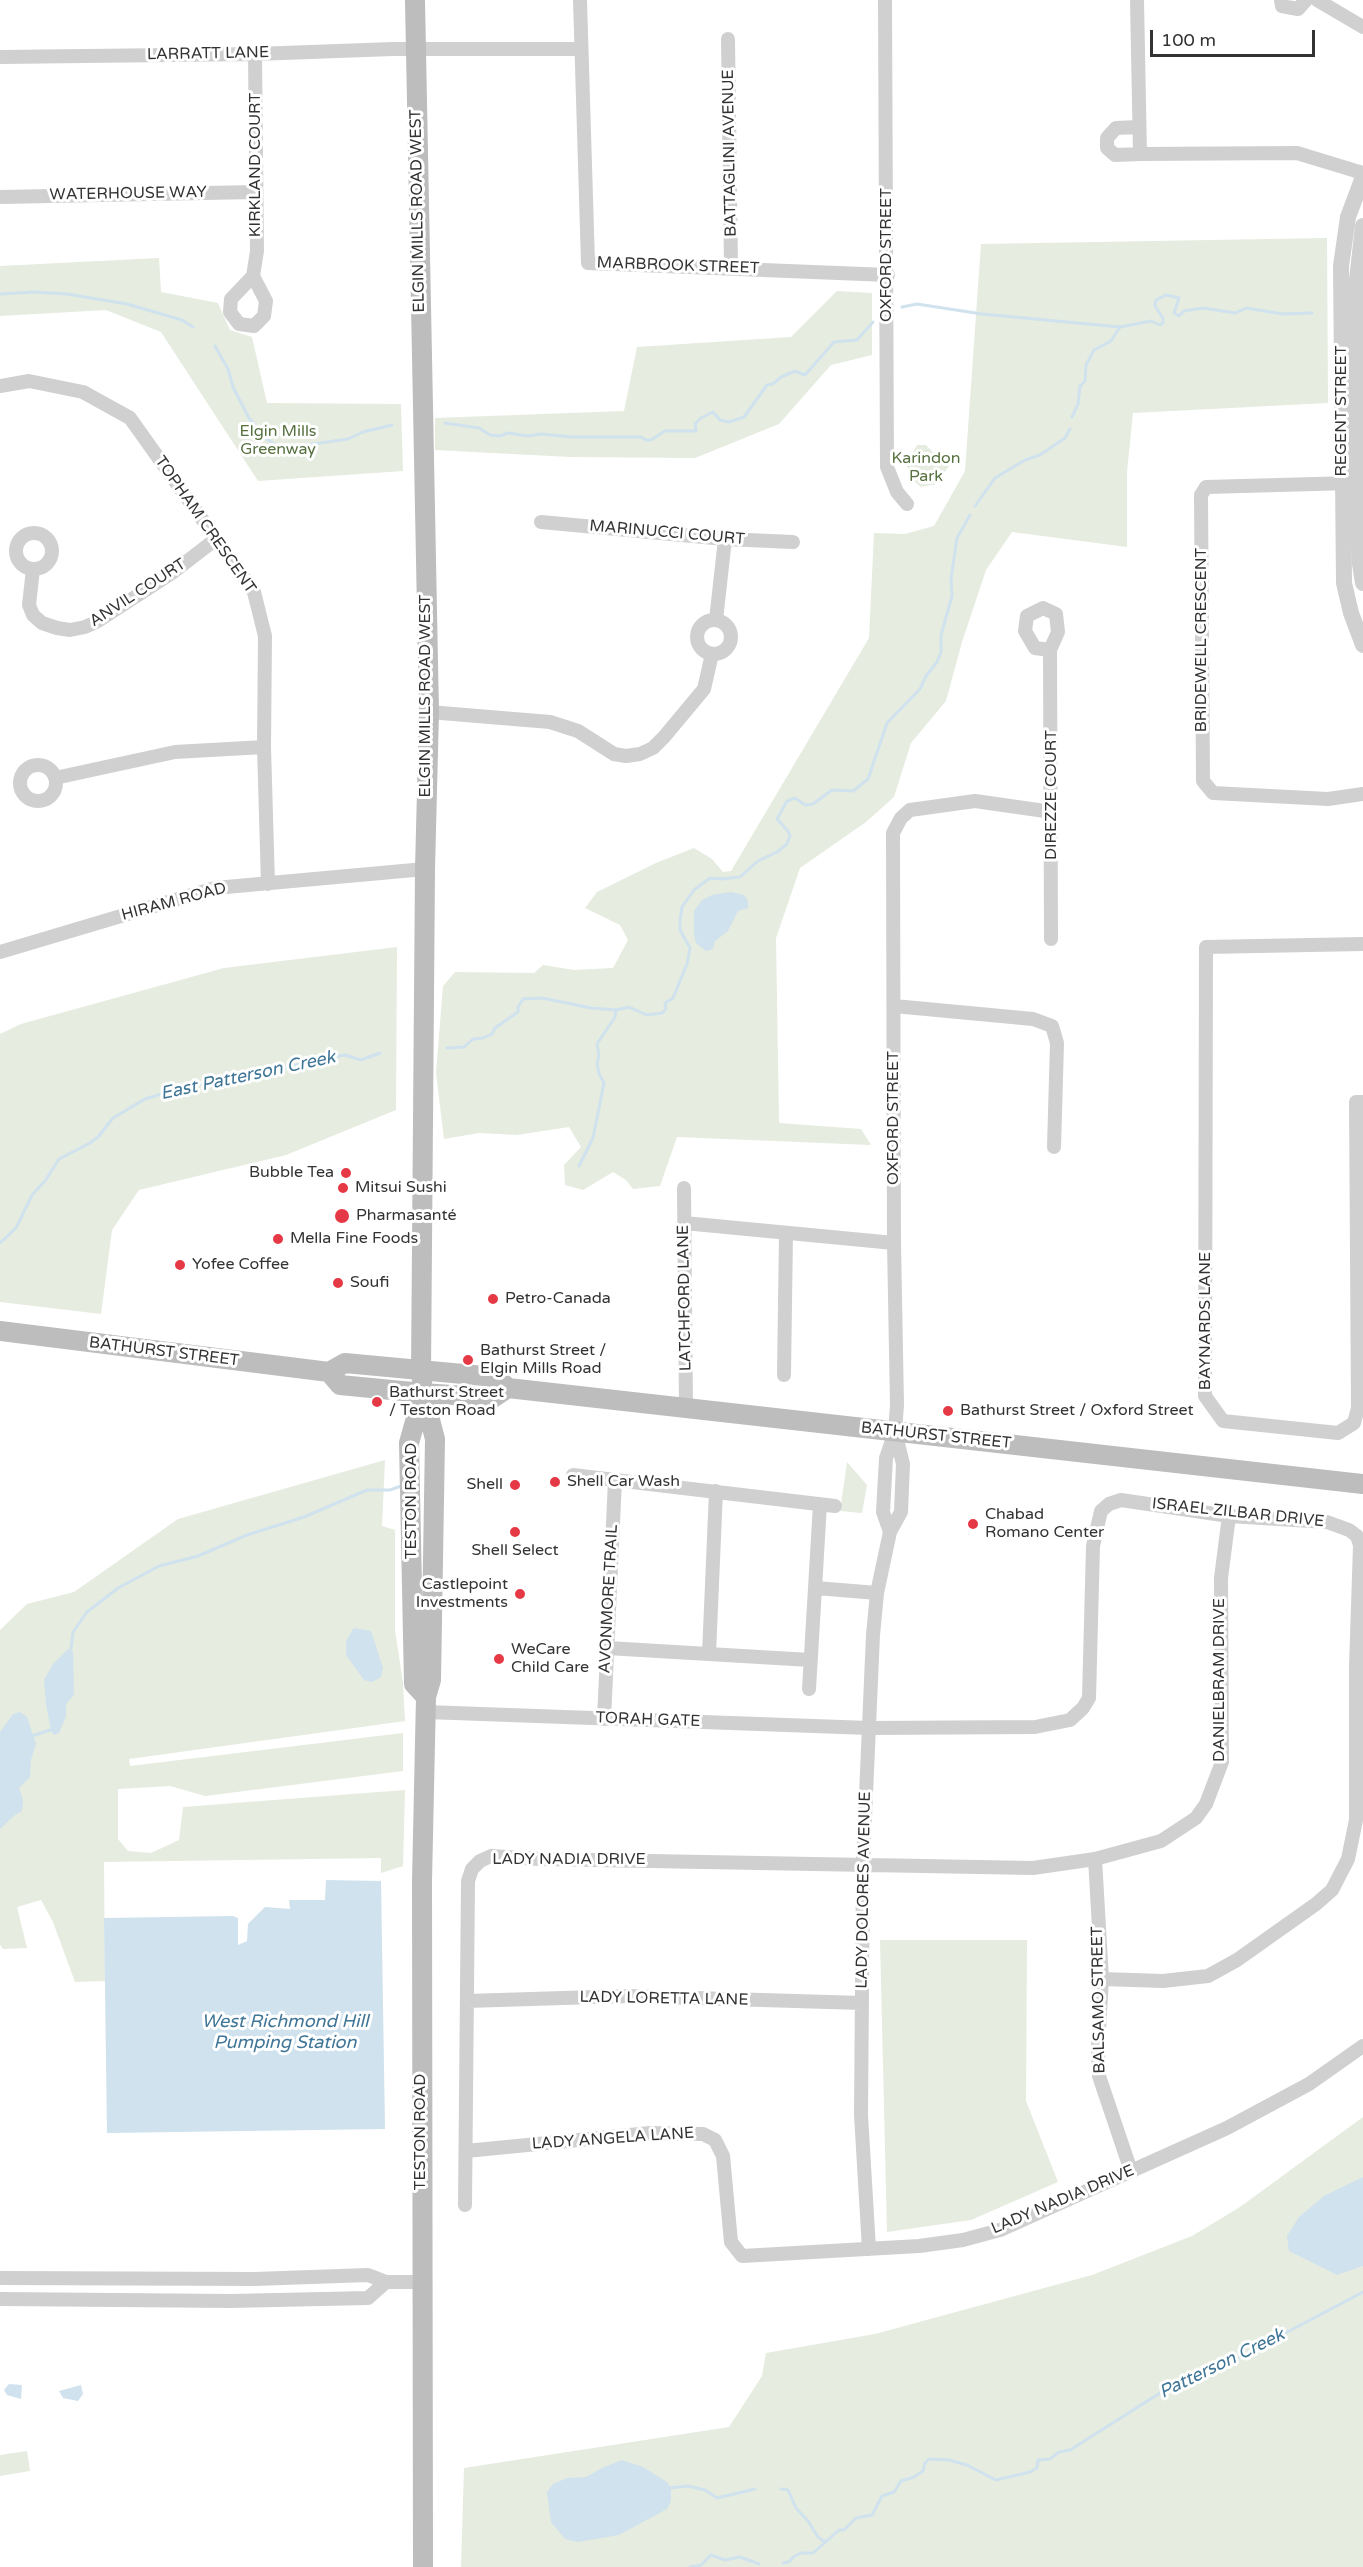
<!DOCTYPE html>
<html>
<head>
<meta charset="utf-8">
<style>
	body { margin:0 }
	#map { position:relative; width:1363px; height:2567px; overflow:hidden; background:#fff; font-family:"Varela Round",sans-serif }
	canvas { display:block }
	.scale { position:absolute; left:1150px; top:30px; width:165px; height:27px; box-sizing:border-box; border:3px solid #333; border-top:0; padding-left:8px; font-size:18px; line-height:21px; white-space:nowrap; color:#333; -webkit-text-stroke:4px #fff; paint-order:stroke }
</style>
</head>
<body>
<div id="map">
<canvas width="1363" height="2567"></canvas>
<div class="scale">100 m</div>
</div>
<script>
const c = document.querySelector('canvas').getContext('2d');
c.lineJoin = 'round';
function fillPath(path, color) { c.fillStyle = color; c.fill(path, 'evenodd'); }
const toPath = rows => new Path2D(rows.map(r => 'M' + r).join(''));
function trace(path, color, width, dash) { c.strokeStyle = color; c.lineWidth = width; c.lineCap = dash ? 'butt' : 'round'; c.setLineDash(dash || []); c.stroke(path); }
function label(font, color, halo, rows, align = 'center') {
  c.font = font + ' "Varela Round",sans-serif'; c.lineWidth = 6; c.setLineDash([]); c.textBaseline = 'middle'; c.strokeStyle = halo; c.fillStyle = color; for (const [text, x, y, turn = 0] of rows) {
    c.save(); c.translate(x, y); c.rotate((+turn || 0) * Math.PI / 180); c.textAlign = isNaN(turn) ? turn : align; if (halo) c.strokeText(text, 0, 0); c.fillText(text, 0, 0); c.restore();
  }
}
const green = toPath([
	[1327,238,1328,403,1133,413,1127,472,1127,547,1012,532,986,570,962,642,946,701,911,743,894,797,866,822,800,868,776,938,779,1123,861,1129,871,1145,677,1137,660,1186,633,1189,626,1180,613,1172,583,1190,565,1185,564,1165,581,1147,569,1127,517,1135,479,1133,444,1139,436,1073,443,986,455,972,534,973,543,965,574,970,613,968,628,940,620,925,585,908,597,892,656,863,694,848,712,859,723,872,731,871,869,638,874,533,905,534,934,526,965,471,981,244],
	[159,258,161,292,218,303,230,330,252,337,267,403,401,404,403,471,258,481,161,332,106,310,0,316,0,266],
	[837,291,872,293,872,355,831,365,779,424,695,458,570,457,435,450,435,418,624,411,637,347,791,337],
	[917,445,926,445,933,452,943,452,951,458,949,466,936,484,921,487,909,477,907,464],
	[397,947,396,1110,286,1155,139,1190,112,1230,101,1314,0,1302,0,1034,21,1024,224,968],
	[385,1460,382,1526,395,1530,395,1630,403,1683,405,1721,129,1759,130,1766,403,1733,403,1771,205,1796,170,1786,118,1789,118,1839,128,1851,151,1853,179,1840,183,1807,405,1790,403,1866,381,1873,381,1858,104,1862,105,1981,75,1982,53,1922,41,1900,17,1907,27,1948,3,1949,0,1945,0,1630,27,1604,74,1592,178,1519],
	[847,1462,867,1485,862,1513,840,1511],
	[880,1940,1027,1940,1026,2101,1058,2182,971,2220,887,2232],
	[1363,2117,1363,2567,461,2567,464,2468,729,2427,762,2376,766,2353,875,2334,1092,2275,1192,2236,1240,2207],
	[27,2451,30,2471,0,2476,0,2455]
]);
const water = toPath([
	[731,892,744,895,748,901,748,908,738,911,728,931,715,941,713,949,706,951,696,943,694,935,694,911,702,900,712,895],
	[354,1628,371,1631,383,1668,381,1677,372,1682,364,1680,346,1655,346,1641],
	[68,1649,73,1652,74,1695,66,1704,66,1716,59,1733,54,1735,51,1731,46,1704,44,1680,53,1664],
	[20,1712,27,1717,36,1744,31,1760,30,1777,19,1788,23,1800,22,1811,15,1815,0,1829,0,1732,13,1714],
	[326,1880,381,1881,385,2129,107,2133,104,1918,233,1916,238,1918,238,1945,247,1941,248,1924,265,1907,290,1909,289,1900,325,1900],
	[1363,2177,1363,2266,1337,2275,1289,2251,1287,2236,1299,2217,1324,2196],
	[9,2384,22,2385,21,2399,7,2395,4,2390],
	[81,2385,83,2394,78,2401,63,2398,59,2391],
	[622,2460,643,2467,667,2482,671,2489,671,2501,667,2509,619,2535,578,2542,565,2539,551,2522,547,2492,553,2484,567,2478,586,2477,602,2468]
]);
const stream = toPath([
	[0,294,35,292,67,294,127,304,182,320,193,327],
	[902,307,917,304,982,314,1120,327,1151,321,1160,325,1163,323,1163,318,1155,306,1156,300,1166,295,1179,298,1174,313,1179,316,1184,311,1203,308,1235,313,1246,308,1283,314,1312,313],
	[215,346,228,369,233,387,249,418,263,436,276,446,292,447,348,439,363,432,392,425],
	[1072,417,1078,404,1080,386,1085,381,1086,365,1094,350,1111,341,1120,327],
	[445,423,479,428,490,435,500,436,508,433,528,436,541,434,572,437,641,437,646,440,651,440,665,431,696,431,695,424,701,418,713,412,720,420,729,422,744,417,767,385,773,384,781,377,795,371,805,375,834,342,857,340,873,322],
	[975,506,995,478,1025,460,1040,455,1065,438,1070,429],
	[447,1048,464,1047,473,1039,483,1038,492,1034,495,1028,518,1012,518,1007,523,999,542,998,591,1008,616,1010,629,1007,647,1015,662,1013,666,1009,665,1003,673,998,687,964,690,948,680,930,680,920,682,907,694,890,710,878,721,879,740,877,758,861,777,852,787,844,790,836,788,831,777,819,787,801,795,798,805,805,813,804,832,790,853,791,868,779,887,723,920,689,926,676,937,662,941,652,941,635,952,596,951,579,957,538,970,515],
	[579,1166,593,1138,604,1083,599,1074,597,1063,599,1056,597,1044,615,1017,616,1010],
	[0,1243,16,1228,32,1195,45,1181,59,1159,90,1143,98,1137,113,1118,145,1099,184,1087,255,1076,320,1059,345,1055,361,1060,380,1053],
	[71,1649,73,1632,87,1612,118,1588,159,1566,198,1556,247,1535,304,1517,367,1490,390,1490,401,1486],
	[32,1736,50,1730],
	[670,2488,688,2486,705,2490,717,2498,755,2489],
	[781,2489,788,2490,796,2508,808,2521,818,2537,825,2542],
	[783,2563,789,2562,793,2557,801,2553,813,2553,839,2530,844,2530,856,2518,872,2515,882,2496,894,2492,901,2481,914,2477,923,2471,925,2463,929,2459,949,2460,967,2465,996,2480,1030,2472,1037,2468,1038,2460,1050,2459,1059,2452,1070,2450,1179,2381,1204,2376,1363,2292],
	[690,2567,701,2565,711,2555,725,2560,740,2557,759,2564]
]);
const minor = toPath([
	[580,0,588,263,888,275],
	[885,0,887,467,897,492,907,504],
	[1137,0,1140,154,1297,153,1363,173],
	[1281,0,1282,6,1298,9,1306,0],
	[1317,0,1363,27],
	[728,39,731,268],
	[0,57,255,54,393,49,580,49],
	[1138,127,1116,128,1107,138,1107,148,1115,155,1140,154],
	[0,197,256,192],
	[253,276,266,301,264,316,254,326,239,324,230,312,231,299,253,276,257,251,255,54],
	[0,386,29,381,83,392,130,418,254,592,265,636,264,747,268,884],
	[1351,483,1206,487,1201,495,1203,781,1213,793,1328,799,1363,794],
	[541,522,725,539,793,542],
	'16 551a18 18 0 1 1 36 0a18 18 0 1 1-36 0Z',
	[33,569,29,605,33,615,42,623,57,628,70,630,85,627,98,621,172,573,216,539],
	[716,620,725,539],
	'697 637a17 17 0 1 1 34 0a17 17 0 1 1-34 0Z',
	[1050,650,1035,648,1025,631,1027,616,1043,608,1056,614,1058,632,1050,650,1051,939],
	[429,712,550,722,578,731,614,754,626,756,640,754,653,748,664,737,704,689,712,654],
	'20 783a18 18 0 1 1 36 0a18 18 0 1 1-36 0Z',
	[55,778,175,752,264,747],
	[1363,944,1206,947,1205,1396,1223,1421,1338,1433,1354,1423,1358,1408,1356,1102,1363,1102],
	[0,952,215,888,425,869],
	[894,1006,1033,1019,1052,1026,1057,1043,1054,1147],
	[684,1188,686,1408],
	[684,1223,894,1243],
	[784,1375,786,1233],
	[573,1475,835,1506],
	[890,1532,883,1512,886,1458,895,1432,897,1405,894,1243,893,833,901,818,910,810,975,801,1052,812],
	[816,1588,877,1593],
	[607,1648,810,1660],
	[709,1654,716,1491],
	[809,1689,820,1504],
	[426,1712,869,1728,1035,1727,1070,1720,1083,1708,1089,1698,1093,1546,1101,1511,1109,1504,1121,1500,1229,1516,1327,1522,1349,1530,1357,1536,1360,1545,1356,1667,1356,1820,1348,1859,1332,1890,1316,1904,1237,1960,1208,1976,1163,1981,1102,1979],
	[604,1719,615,1480],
	[1095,1859,1102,1979,1098,2047,1099,2076,1131,2171],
	[467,2001,628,1996,862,2003],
	[466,2151,650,2133,703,2134,715,2140,723,2156,731,2242,742,2256,919,2246,963,2240,1000,2230,1227,2128,1309,2084,1363,2046],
	[465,2205,468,1881,472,1869,480,1861,491,1856,540,1859,1033,1868,1095,1859,1161,1841,1196,1818,1206,1804,1222,1762,1221,1578,1229,1516],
	[869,2249,861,2115,863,1863,873,1635,877,1593,890,1532,901,1512,903,1464,895,1432],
	[0,2278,255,2279,368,2275,386,2282,422,2282],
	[0,2299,231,2301,368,2298,386,2282]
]);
const tertiary = toPath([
	[1363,177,1348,217,1341,266,1344,583,1351,613,1363,645],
	[1363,226,1355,298,1360,564,1363,583]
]);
const secondary = toPath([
	[415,0,429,712,425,869,421,1370,423,1393,435,1439,431,1680,426,1697,422,1881,423,2567],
	[0,1331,329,1372,345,1363,495,1377,508,1388,1363,1484],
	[329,1372,340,1385,423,1393,493,1398,508,1388],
	[423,1393,409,1443,414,1684,426,1697]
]);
const markers = [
	[346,1173,6,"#e63946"],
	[343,1188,6,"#e63946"],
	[342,1216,8,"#e63946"],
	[278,1239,6,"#e63946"],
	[180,1265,6,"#e63946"],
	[338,1283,6,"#e63946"],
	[493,1299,6,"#e63946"],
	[468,1360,6,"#e63946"],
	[377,1402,6,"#e63946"],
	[948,1411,6,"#e63946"],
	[555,1482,6,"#e63946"],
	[515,1485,6,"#e63946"],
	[973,1524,6,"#e63946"],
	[515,1532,6,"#e63946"],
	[520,1594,6,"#e63946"],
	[499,1659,6,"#e63946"]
];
const streetNames = [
	["LARRATT LANE",208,54,-1],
	["BATTAGLINI AVENUE",730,153,-91],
	["KIRKLAND COURT",256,165,-90],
	["WATERHOUSE WAY",128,194,-1],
	["ELGIN MILLS ROAD WEST",418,211,-91],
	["OXFORD STREET",887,255,-90],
	["MARBROOK STREET",678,266,2],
	["REGENT STREET",1342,411,-90],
	["TOPHAM CRESCENT",205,525,55],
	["MARINUCCI COURT",667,533,5],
	["ANVIL COURT",138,593,-33],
	["BRIDEWELL CRESCENT",1202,640,-90],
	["ELGIN MILLS ROAD WEST",426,696,-90],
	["DIREZZE COURT",1052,795,-90],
	["HIRAM ROAD",174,902,-15],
	["OXFORD STREET",894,1118,-90],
	["LATCHFORD LANE",685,1298,-91],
	["BAYNARDS LANE",1206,1321,-90],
	["BATHURST STREET",164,1352,7],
	["BATHURST STREET",936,1436,6],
	["TESTON ROAD",412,1501,-90],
	["ISRAEL ZILBAR DRIVE",1238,1513,6],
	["AVONMORE TRAIL",609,1599,-87],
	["DANIELBRAM DRIVE",1220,1680,-90],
	["TORAH GATE",648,1720,2],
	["LADY NADIA DRIVE",569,1860],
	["LADY DOLORES AVENUE",864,1890,-89],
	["LADY LORETTA LANE",664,1999,1],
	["BALSAMO STREET",1099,2000,-91],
	["TESTON ROAD",421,2132,-90],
	["LADY ANGELA LANE",613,2139,-4],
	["LADY NADIA DRIVE",1063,2200,-23]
];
const parkNames = [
	["Elgin Mills",278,432],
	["Greenway",278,450],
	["Karindon",926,459],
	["Park",926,477]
];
const poiNames = [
	["Bubble Tea",334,1173,"right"],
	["Mitsui Sushi",355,1188],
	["Pharmasanté",356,1216],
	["Mella Fine Foods",290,1239],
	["Yofee Coffee",192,1265],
	["Soufi",350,1283],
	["Petro-Canada",505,1299],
	["Bathurst Street /",480,1351],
	["Elgin Mills Road",480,1369],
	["Bathurst Street",389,1393],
	["/ Teston Road",389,1411],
	["Bathurst Street / Oxford Street",960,1411],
	["Shell Car Wash",567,1482],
	["Shell",503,1485,"right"],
	["Chabad",985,1515],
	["Romano Center",985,1533],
	["Shell Select",515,1551,"center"],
	["Castlepoint",508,1585,"right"],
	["Investments",508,1603,"right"],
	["WeCare",511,1650],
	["Child Care",511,1668]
];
const waterNames = [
	["East Patterson Creek",248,1076,-12],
	["West Richmond Hill",285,2022],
	["Pumping Station",285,2043],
	["Patterson Creek",1222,2364,-26]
];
fillPath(green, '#e6ecdf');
fillPath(water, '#cfe2ee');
trace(stream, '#cfe2ee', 3);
trace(minor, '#d0d0d0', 14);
trace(tertiary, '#d0d0d0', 16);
trace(secondary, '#bdbdbd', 20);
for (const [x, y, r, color] of markers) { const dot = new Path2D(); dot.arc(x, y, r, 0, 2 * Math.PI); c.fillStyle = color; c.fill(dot); trace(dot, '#fff', 2); }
label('16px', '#333', '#fff', streetNames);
label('16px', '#56703f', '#fff', parkNames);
label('16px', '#333', '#fff', poiNames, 'left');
label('italic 18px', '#3f7597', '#fff', waterNames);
</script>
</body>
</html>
